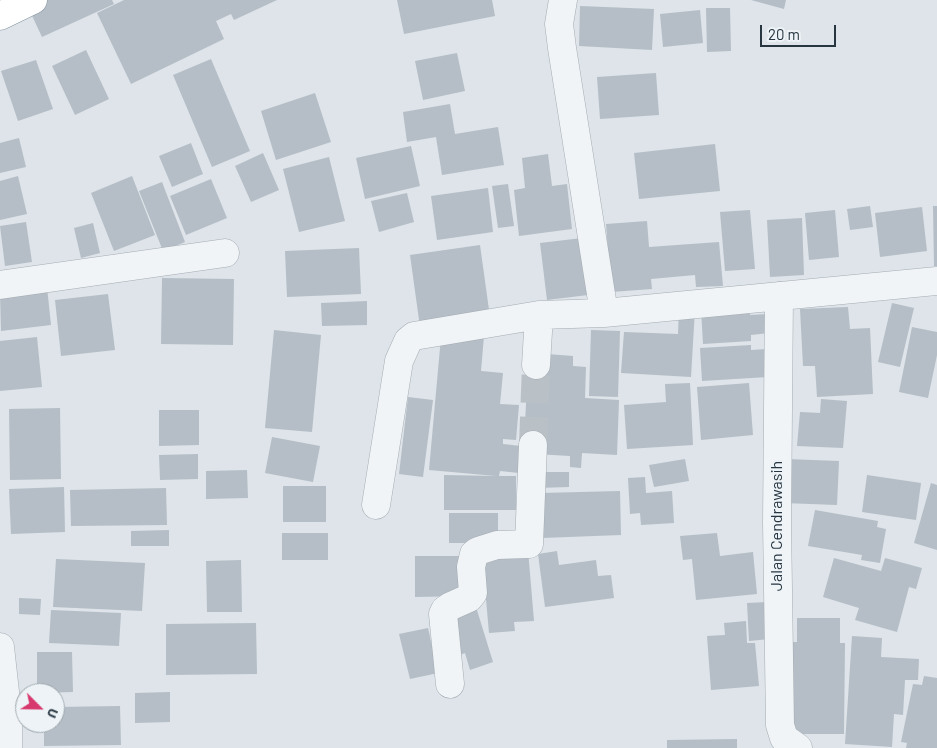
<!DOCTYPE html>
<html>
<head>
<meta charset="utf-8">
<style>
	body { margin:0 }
	#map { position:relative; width:937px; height:748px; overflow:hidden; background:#dee4e9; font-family:Barlow,sans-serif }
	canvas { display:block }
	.north { position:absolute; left:15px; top:683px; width:50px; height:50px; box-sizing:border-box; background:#edf3f6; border:1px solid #9da7ad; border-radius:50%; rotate:113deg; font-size:14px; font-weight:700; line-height:20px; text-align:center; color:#263540 }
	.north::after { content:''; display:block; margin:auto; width:18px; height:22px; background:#d7396f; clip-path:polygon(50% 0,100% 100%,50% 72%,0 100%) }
	.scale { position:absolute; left:760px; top:25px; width:76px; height:22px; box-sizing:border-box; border:2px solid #263540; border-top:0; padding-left:6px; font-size:15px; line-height:18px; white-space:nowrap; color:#263540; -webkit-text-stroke:4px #edf3f6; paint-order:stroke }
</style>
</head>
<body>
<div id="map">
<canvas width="937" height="748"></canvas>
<div class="north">U</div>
<div class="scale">20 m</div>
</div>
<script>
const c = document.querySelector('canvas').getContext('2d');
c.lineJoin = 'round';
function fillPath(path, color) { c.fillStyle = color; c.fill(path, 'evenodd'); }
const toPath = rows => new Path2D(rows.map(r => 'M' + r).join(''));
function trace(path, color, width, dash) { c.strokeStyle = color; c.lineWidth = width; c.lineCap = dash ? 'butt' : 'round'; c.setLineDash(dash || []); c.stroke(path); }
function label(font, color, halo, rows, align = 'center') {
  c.font = font + ' Barlow,sans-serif'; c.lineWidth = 4; c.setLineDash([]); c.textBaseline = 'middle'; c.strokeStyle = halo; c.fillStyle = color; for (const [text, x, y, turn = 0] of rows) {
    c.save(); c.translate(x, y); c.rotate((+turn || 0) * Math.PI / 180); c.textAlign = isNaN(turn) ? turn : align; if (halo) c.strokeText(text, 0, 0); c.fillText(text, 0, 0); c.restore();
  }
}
const building = toPath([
	[44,0,112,0,114,4,42,37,28,7],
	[124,0,277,0,234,20,231,14,216,21,224,39,131,84,97,13],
	[397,0,492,0,495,16,404,34],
	[751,0,786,0,784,9],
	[580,6,654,9,652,50,579,46],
	[706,8,730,8,731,51,707,52],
	[700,10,703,43,663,47,660,14],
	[86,50,109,99,75,115,52,66],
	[457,53,465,91,423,100,415,61],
	[211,59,250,151,212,167,173,75],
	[36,60,53,109,18,121,1,71],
	[656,73,659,115,600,119,597,77],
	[315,93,331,142,276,160,261,111],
	[450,104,455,134,498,127,504,165,442,175,436,137,407,142,403,112],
	[19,138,26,167,0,173,0,143],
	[191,143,203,174,172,187,159,156],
	[715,144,720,191,639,199,634,153],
	[411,146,420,186,365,199,356,158],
	[263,153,279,190,251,202,235,166],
	[548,154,552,186,567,184,572,229,519,236,514,190,525,188,522,158],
	[329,157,345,221,299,232,283,169],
	[18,176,27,214,0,220,0,181],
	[132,176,155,235,114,251,91,193],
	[211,179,227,218,186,235,170,196],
	[162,182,185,242,163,251,139,191],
	[508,184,514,226,498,228,492,186],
	[488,188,493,232,437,240,431,196],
	[407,193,414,222,379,232,371,201],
	[870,206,873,227,850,230,847,209],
	[933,206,937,206,937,266,934,266],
	[922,207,927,251,880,257,875,213],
	[750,210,755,269,725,271,720,212],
	[835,210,839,257,809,260,805,213],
	[802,218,804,275,770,277,767,220],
	[647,221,649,247,719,242,723,286,696,287,695,275,651,279,652,289,611,292,606,224],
	[26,222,32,262,5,266,0,226],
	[93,223,100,253,81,258,74,228],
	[582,238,588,295,547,300,540,243],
	[480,245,490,317,420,327,410,255],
	[359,248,361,294,287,297,285,251],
	[162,278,234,279,233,345,161,344],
	[47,287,51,325,1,331,0,293],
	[108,294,115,350,61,356,55,300],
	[367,301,367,325,322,326,321,303],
	[892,303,914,308,900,367,878,362],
	[749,305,750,315,768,314,769,333,751,335,751,341,703,344,701,309],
	[848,307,850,329,870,328,873,394,817,397,815,366,803,366,800,309],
	[679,309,695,309,691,377,621,373,624,332,678,334],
	[912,327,937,332,937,355,928,398,899,392],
	[274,330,321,335,312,432,265,428],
	[591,330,620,331,618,397,589,396],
	[484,336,481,371,503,373,500,404,519,405,516,440,503,439,503,444,521,446,519,473,500,471,499,476,516,476,516,510,444,510,444,475,496,476,429,470,441,337],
	[37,337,42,387,0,391,0,341],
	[751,345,751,350,767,349,768,377,702,381,700,348],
	[547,354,573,356,573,366,586,367,585,398,619,400,617,455,582,453,581,468,570,467,570,456,536,454,524,444,528,364],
	[690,383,693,445,627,449,624,405,666,402,665,384],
	[749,383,753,435,701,440,697,387],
	[408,397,433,400,423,477,399,474],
	[821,399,847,401,843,448,797,446,800,412,820,413],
	[60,408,61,479,10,480,9,409],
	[159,410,199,410,199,445,159,446],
	[272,437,320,446,313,482,265,473],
	[198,454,198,479,160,480,159,455],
	[685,459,689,481,654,487,649,465],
	[786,459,839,461,837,505,783,503],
	[247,470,248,498,206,499,206,471],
	[536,472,569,472,569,487,536,488],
	[867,475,921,483,916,520,862,512],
	[645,477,646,493,672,491,674,523,641,525,640,513,630,514,628,478],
	[931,483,937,485,937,550,914,543],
	[283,486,326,486,326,522,283,522],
	[64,487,65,532,11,534,9,489],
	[166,488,167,525,71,526,70,490],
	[620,491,621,535,542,538,541,493],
	[815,510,878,521,877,527,886,529,880,563,861,560,862,555,808,546],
	[449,513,498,513,498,543,449,543],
	[169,530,169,546,131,546,131,531],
	[282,533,328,533,328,560,282,560],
	[717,533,720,556,753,552,757,594,696,600,692,559,683,560,680,536],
	[528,550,534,621,514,622,515,631,489,633,482,554],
	[557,551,559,565,596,560,598,576,611,575,614,598,545,607,538,554],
	[415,556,465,556,466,596,415,597],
	[834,558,881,571,885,558,922,568,916,589,909,587,897,632,855,620,859,608,823,597],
	[56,559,145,563,142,611,53,607],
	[241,560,242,612,207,612,206,561],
	[19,598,41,599,40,615,19,614],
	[768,602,770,639,749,641,747,603],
	[476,607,493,662,470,670,465,653,457,656,445,616],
	[51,610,121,613,119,646,49,643],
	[797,618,840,618,840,643,845,643,844,734,791,734,792,642,797,642],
	[746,621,747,643,755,643,759,686,711,690,707,636,725,635,724,623],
	[256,623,257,674,166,675,166,624],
	[428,628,438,673,410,679,399,634],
	[852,636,882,638,881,657,919,659,918,680,905,680,903,715,894,714,892,747,845,744],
	[37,652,72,652,73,692,37,693],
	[924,676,937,678,937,748,906,748,907,743,901,742,913,684,922,685],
	[170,692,170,722,135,723,135,693],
	[120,706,121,745,44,746,44,723,55,723,55,707],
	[737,739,737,748,667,748,667,740]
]);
const minorTunnel = toPath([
	[533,445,536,365]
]);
const minor = toPath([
	[563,0,559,24,562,48,604,313],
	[0,285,225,253],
	[779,296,777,522,780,725,784,738,798,748],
	[536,365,539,315,604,313,937,281],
	[376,505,399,361,408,341,414,336,539,315],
	[0,647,8,719,8,748],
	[450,684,443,614,445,610,451,606,469,598,473,593,471,567,474,554,478,551,497,545,529,544,533,445]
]);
const highway = toPath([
	[0,16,33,0]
]);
const streetNames = [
	["Jalan Cendrawasih",777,526,-90]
];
fillPath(building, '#b5bec6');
trace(minorTunnel, '#b9c1c7', 28, [28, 14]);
trace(minor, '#a3acb3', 29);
trace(highway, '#8494a0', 29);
trace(minor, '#f1f4f7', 28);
trace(highway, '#fff', 28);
label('16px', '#263540', '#edf3f6', streetNames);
</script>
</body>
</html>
